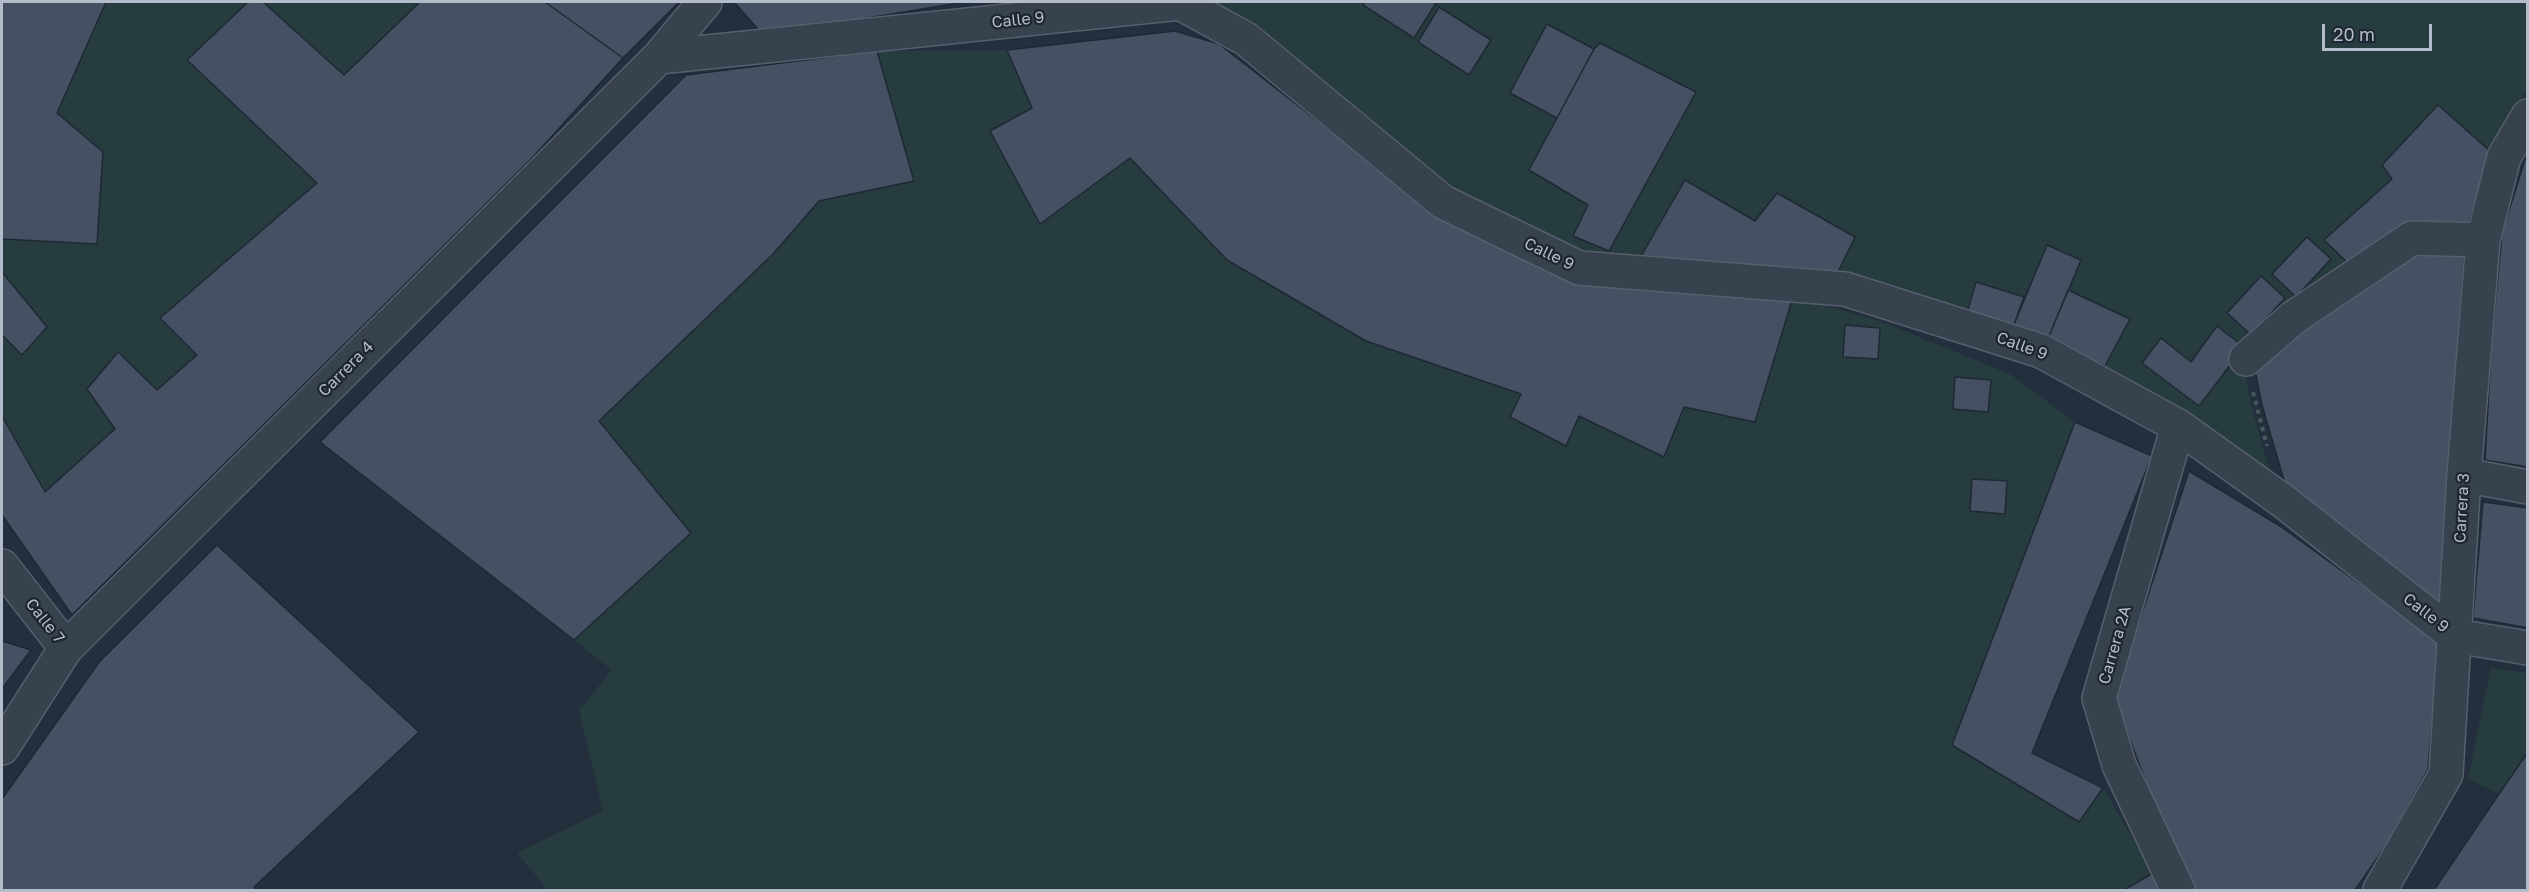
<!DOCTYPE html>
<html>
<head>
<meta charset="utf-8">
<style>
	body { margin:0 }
	#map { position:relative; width:2529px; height:892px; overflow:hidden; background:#242f3e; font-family:"Golos Text",sans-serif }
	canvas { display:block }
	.frame { position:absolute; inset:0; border:3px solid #b4bcc9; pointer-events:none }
	.scale { position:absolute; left:2322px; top:24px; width:110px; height:27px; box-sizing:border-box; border:3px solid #b4bcc9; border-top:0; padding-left:8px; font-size:18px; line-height:21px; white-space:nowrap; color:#b4bcc9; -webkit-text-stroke:4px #1d2633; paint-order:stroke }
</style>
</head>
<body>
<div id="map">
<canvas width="2529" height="892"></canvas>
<div class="frame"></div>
<div class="scale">20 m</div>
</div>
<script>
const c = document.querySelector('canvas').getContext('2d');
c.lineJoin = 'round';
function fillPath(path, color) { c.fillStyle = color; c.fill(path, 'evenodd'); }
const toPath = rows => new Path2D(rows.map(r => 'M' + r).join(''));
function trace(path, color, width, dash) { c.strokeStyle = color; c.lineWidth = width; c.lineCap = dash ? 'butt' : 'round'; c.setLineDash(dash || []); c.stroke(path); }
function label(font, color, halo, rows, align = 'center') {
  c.font = font + ' "Golos Text",sans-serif'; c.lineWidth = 4.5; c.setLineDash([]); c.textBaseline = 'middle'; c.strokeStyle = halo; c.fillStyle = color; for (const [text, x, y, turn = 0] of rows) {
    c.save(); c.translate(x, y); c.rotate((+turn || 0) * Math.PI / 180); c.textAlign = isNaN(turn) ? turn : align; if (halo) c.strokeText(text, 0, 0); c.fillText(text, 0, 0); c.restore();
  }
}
const green = toPath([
	[106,2,248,2,188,60,317,183,160,318,197,355,157,390,118,352,87,389,115,429,45,492,2,416,2,335,22,355,46,327,2,272,2,239,96,244,57,113],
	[263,2,420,2,344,75],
	[1196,2,2527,2,2527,88,2490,151,2438,105,2382,165,2392,179,2325,240,2351,266,2242,359,2253,413,2274,485,2105,366,2130,319,2068,290,2047,246,2024,297,1976,283,1967,313,1837,274,1855,237,1778,193,1755,221,1686,181,1636,265,1580,262,1446,196],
	[2307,237,2330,260,2297,297,2272,274],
	[2261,276,2285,298,2251,335,2227,313],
	[1007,50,1032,108,990,131,1040,224,1130,158,1227,260,1366,341,1521,394,1510,417,1566,446,1579,416,1664,456,1684,407,1755,422,1793,297,1877,320,2010,374,2075,422,1952,745,2079,822,2103,788,2163,890,548,890,517,853,603,811,579,710,612,670,574,640,691,533,599,421,709,316,819,201,914,181,877,51],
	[2491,668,2527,673,2527,752,2499,794,2468,779]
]);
const building = toPath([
	[2,2,106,2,57,113,103,152,97,244,2,239,2,2],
	[248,2,263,2,344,75,420,2,545,2,623,58,533,157,72,615,2,515,2,416,45,492,115,429,87,389,118,352,157,390,197,355,160,318,317,183,187,60,248,2],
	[545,2,679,2,623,58,545,2],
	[734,2,965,2,763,35,734,2],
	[1365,2,1433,2,1436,3,1414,38,1363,5,1365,2],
	[1439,7,1491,40,1469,75,1418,42,1439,7],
	[1547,24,1594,49,1557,118,1510,93,1547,24],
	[1175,31,1219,44,1432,210,1578,282,1793,297,1755,422,1684,407,1664,457,1579,416,1566,446,1510,417,1521,394,1366,341,1227,260,1130,158,1040,224,990,131,1032,108,1007,50,1175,31],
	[1600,43,1696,92,1609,251,1573,236,1588,205,1529,170,1594,49,1600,43],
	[877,51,914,181,819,201,773,254,599,421,691,533,574,640,320,442,686,75,877,51],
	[2438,105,2490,151,2467,230,2351,266,2324,240,2392,179,2382,165,2438,105],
	[2528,150,2528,467,2485,460,2491,350,2502,233,2528,150],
	[1685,180,1755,221,1777,193,1855,237,1837,274,1636,265,1685,180],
	[2307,237,2331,259,2296,297,2272,274,2307,237],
	[2415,244,2465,248,2449,456,2448,618,2288,494,2262,405,2253,361,2415,244],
	[2047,245,2081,260,2047,341,2013,327,2047,245],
	[2,272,47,327,22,355,2,335,2,272],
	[2261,276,2285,298,2251,335,2227,313,2261,276],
	[1976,282,2024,297,2013,327,1967,313,1976,282],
	[2068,290,2130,319,2105,366,2047,341,2068,290],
	[1845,325,1880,328,1878,359,1843,357,1845,325],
	[2217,326,2244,347,2199,406,2142,363,2161,338,2191,362,2217,326],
	[1955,377,1991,380,1988,412,1953,409,1955,377],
	[2075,422,2152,456,2032,753,2103,788,2079,822,1952,745,2075,422],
	[2189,471,2280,526,2439,641,2428,769,2387,844,2355,890,2195,890,2174,856,2114,698,2189,471],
	[1972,479,2007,481,2005,514,1970,511,1972,479],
	[2483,502,2528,508,2528,628,2473,618,2483,502],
	[217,545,419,732,254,887,257,890,2,890,2,799,100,661,217,545],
	[2,641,31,650,2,689,2,641],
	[2528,752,2528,890,2434,890,2499,794,2528,752],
	[2153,873,2164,890,2124,890,2153,873]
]);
const path = toPath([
	[2253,392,2267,446]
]);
const minor = toPath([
	[659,57,1180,3,1246,39,1443,202,1579,268,1845,289,2041,351,2178,426,2283,501,2455,636,2528,648],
	[2246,359,2293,318,2412,238,2483,240],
	[2464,475,2528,487],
	[2,566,66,648],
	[2,748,66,648,659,57,705,2],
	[2178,890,2119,765,2099,698,2178,426],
	[2380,890,2446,774,2464,475,2483,240,2504,157,2528,116]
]);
const streetNames = [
	["Calle 9",1018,20,-6],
	["Calle 9",1549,254,26],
	["Calle 9",2022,346,20],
	["Carrera 4",346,369,-45],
	["Carrera 3",2462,508,-87],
	["Calle 9",2426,613,38],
	["Calle 7",45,621,52],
	["Carrera 2A",2115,645,-74]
];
fillPath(green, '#263c3f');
fillPath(building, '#455162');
trace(building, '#1f2835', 1.5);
trace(minor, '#565f6c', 36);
trace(path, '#44595c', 4, [4.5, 4.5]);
trace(minor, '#38414e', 33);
label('16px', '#b4bcc9', '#1d2633', streetNames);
</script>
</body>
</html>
